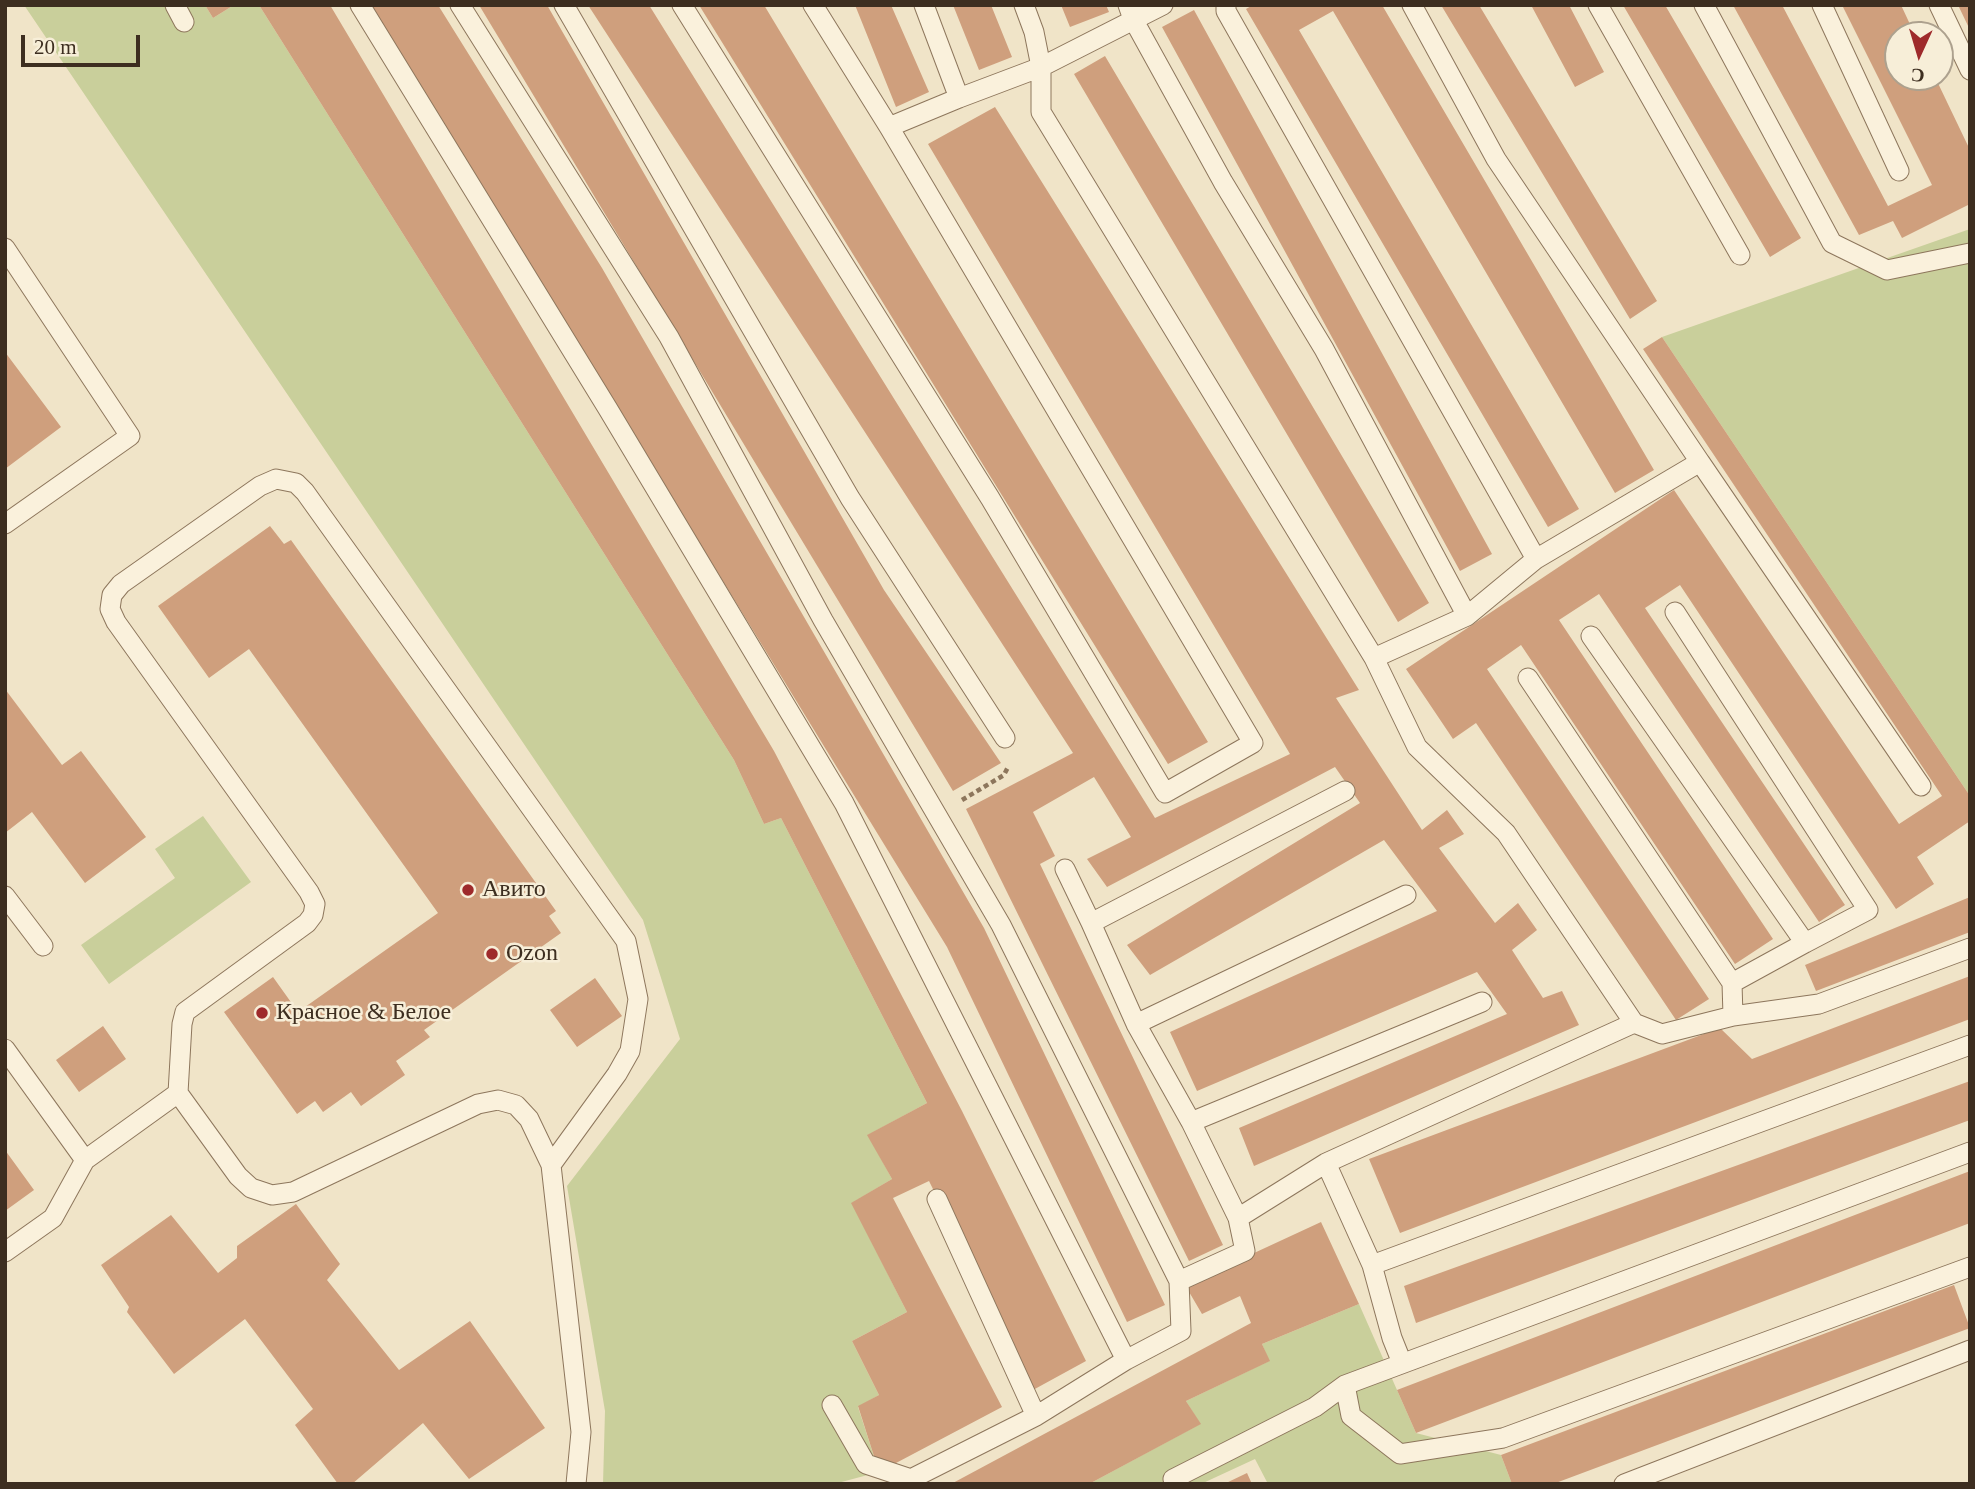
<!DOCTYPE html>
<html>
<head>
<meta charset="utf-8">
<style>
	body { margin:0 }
	#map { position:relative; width:1975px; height:1489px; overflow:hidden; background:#f0e4c8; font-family:"Times New Roman",serif }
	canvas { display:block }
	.frame { position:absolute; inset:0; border:7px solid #3d2e20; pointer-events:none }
	.north { position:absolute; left:1884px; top:21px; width:70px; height:70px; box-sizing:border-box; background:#f7eed8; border:2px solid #ada18e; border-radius:50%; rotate:184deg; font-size:19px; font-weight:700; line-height:28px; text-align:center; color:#3d2e20 }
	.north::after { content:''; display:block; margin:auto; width:24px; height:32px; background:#9e2a2b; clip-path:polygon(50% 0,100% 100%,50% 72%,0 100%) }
	.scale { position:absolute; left:21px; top:35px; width:119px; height:32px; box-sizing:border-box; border:4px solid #3d2e20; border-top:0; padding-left:9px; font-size:21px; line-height:24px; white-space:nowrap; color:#3d2e20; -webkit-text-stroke:5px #f7eed8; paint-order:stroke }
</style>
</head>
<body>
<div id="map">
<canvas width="1975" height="1489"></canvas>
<div class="frame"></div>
<div class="north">С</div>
<div class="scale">20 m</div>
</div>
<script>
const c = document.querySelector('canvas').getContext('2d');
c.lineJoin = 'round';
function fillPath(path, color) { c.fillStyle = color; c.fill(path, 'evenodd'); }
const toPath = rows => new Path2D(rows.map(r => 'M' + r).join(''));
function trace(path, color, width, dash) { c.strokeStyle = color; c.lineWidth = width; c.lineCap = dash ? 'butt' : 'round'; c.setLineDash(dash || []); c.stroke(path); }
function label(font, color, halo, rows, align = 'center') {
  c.font = font + ' "Times New Roman",serif'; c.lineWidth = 5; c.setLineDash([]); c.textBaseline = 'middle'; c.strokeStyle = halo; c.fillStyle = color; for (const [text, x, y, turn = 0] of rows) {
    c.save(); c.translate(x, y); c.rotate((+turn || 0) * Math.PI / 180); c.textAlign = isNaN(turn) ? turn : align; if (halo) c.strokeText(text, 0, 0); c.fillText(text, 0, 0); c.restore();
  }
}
const green = toPath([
	[24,5,205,5,213,18,234,5,259,5,734,760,764,824,781,818,927,1103,868,1135,892,1179,852,1203,907,1312,852,1341,879,1395,858,1407,879,1472,834,1484,603,1484,605,1411,567,1186,680,1039,643,920],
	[1970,229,1970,796,1662,337],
	[203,816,251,882,109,984,81,945,175,878,155,849],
	[1359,1304,1416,1433,1501,1455,1512,1484,1268,1484,1255,1459,1201,1484,1089,1484,1200,1424,1186,1401,1269,1361,1262,1344]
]);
const building = toPath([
	[205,5,234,5,213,18],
	[259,5,330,5,774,751,962,1111,1086,1361,1033,1390,929,1181,893,1198,1002,1407,879,1472,858,1406,879,1395,852,1341,907,1312,851,1203,892,1179,867,1135,927,1103,781,818,764,824,734,760],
	[370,5,438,5,602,268,984,928,1165,1305,1127,1322,947,947],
	[479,5,547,5,884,590,1001,763,953,791],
	[588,5,649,5,1155,818,1290,754,928,144,995,107,1359,690,1336,698,1422,830,1447,810,1464,834,1439,848,1495,923,1518,903,1537,930,1512,950,1543,998,1562,991,1579,1025,1254,1166,1239,1128,1507,1014,1477,972,1197,1091,1170,1032,1437,911,1384,840,1150,975,1127,945,1360,803,1335,767,1107,887,1087,859,1131,837,1094,777,1033,812,1055,856,1040,864,1223,1245,1189,1261,966,809,1073,753],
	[699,5,764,5,1208,742,1168,764],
	[855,5,891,5,929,92,896,107],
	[953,5,991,5,1012,57,979,70],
	[1061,5,1106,5,1109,12,1070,27],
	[1253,5,1382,5,1654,470,1615,493,1333,11,1299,30,1579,509,1548,527,1246,9],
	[1441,5,1479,5,1657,301,1630,319],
	[1531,5,1569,5,1604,72,1575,87],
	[1623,5,1665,5,1801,238,1770,257],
	[1733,5,1782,5,1888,206,1932,185,1842,5,1901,5,1915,35,1898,35,1898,77,1935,77,1970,150,1970,204,1902,238,1893,221,1859,235],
	[1958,5,1970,5,1970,30],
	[1194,10,1492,554,1460,571,1162,27],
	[1105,56,1429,603,1398,622,1074,74],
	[1662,337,1970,796,1970,821,1917,857,1934,884,1896,909,1680,585,1645,608,1845,905,1819,922,1599,594,1559,620,1773,939,1735,964,1521,645,1487,669,1709,999,1676,1020,1476,723,1453,739,1406,669,1674,490,1899,824,1942,796,1643,349],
	[5,352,61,427,5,469],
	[270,526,284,544,291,540,556,911,549,916,561,933,424,1030,430,1037,396,1061,405,1075,361,1106,351,1092,323,1112,315,1101,297,1114,224,1012,273,977,298,1012,438,913,249,649,209,678,158,606],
	[5,689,62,765,81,751,146,837,85,883,32,812,5,833],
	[1970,897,1970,932,1816,991,1805,965],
	[1970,976,1970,1019,1400,1233,1369,1159,1720,1028,1752,1059],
	[595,978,622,1016,577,1047,550,1010],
	[103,1026,126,1059,79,1092,56,1060],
	[1970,1081,1970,1120,1416,1323,1404,1286],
	[5,1150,34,1190,5,1211],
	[1970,1171,1970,1223,1416,1433,1397,1390],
	[296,1204,340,1264,327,1280,399,1370,470,1321,545,1428,469,1479,423,1423,352,1484,338,1484,295,1425,313,1409,245,1319,174,1374,127,1312,129,1307,101,1265,171,1215,218,1273,237,1258,237,1246],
	[1321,1222,1359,1304,1262,1344,1270,1361,1186,1401,1201,1424,1089,1484,951,1484,1251,1323,1240,1296,1202,1314,1185,1285],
	[1954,1285,1970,1328,1553,1484,1512,1484,1501,1455],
	[1247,1473,1252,1484,1224,1484]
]);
const path = toPath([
	[962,800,1004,775,1008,767]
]);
const lane = toPath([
	[175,5,184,22],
	[360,5,608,409,844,803,1126,1360,1036,1416,911,1479,866,1464,832,1405],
	[460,5,669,337,823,620,1001,925,1179,1281,1181,1331,1126,1360],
	[564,5,850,498,1005,738],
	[682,5,990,498,1165,793,1253,743,889,127,813,5],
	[924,5,959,98],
	[1024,5,1034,32,1041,67,1163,5],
	[1128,5,1133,19,1223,182,1324,349,1467,616],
	[1226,5,1226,11,1536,559,1467,616,1374,658],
	[1412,5,1496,159,1700,462],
	[1598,5,1740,255],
	[1704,5,1832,243,1887,270,1970,253],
	[1822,5,1899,171],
	[1939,5,1970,70],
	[889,127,959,98,1041,67,1041,112,1374,658,1417,747,1506,833,1634,1023,1326,1163,1238,1218,1191,1122,1136,1024,1091,923,1345,791],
	[5,248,130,436,5,524],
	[1536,559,1700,462,1921,786],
	[1591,636,1805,943,1868,910,1675,612],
	[1528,678,1732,983,1805,943],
	[1065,869,1091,923],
	[5,896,43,946],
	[1733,1016,1819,1004,1970,948],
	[1634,1023,1662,1034,1733,1016,1732,983],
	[1136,1024,1406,895],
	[5,1049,85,1160],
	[178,1093,182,1024,185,1012,307,923,313,915,315,904,309,892,116,622,110,609,112,595,121,584,260,486,276,479,296,483,305,492,626,941,638,999,630,1051,617,1074,551,1165,581,1432,576,1484],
	[1191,1122,1482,1002],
	[1326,1163,1372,1265,1392,1338,1402,1363],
	[937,1199,1036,1416],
	[5,1252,53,1218,85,1160,178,1093,238,1176,251,1188,272,1195,293,1192,478,1104,498,1100,516,1105,529,1119,551,1165],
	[1372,1265,1970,1045],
	[1179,1281,1245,1251,1238,1218],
	[1345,1385,1351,1416,1400,1454,1503,1438,1970,1267],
	[1175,1484,1173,1479,1315,1407,1345,1385,1970,1152],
	[1624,1484,1970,1350]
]);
const markers = [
	[468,890,7,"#9e2a2b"],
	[492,954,7,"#9e2a2b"],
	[262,1013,7,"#9e2a2b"]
];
const poiNames = [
	["Авито",482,890],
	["Ozon",506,954],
	["Красное & Белое",276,1013]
];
fillPath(green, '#c9cf9b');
fillPath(building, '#cf9f7d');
trace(lane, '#8d765c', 21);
trace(path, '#8d765c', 4.5, [5, 3.5]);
trace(lane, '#faf1dc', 19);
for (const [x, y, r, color] of markers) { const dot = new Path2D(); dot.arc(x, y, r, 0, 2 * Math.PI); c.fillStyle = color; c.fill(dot); trace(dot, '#f7eed8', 2.5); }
label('24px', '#3d2e20', '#f7eed8', poiNames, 'left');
</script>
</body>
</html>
